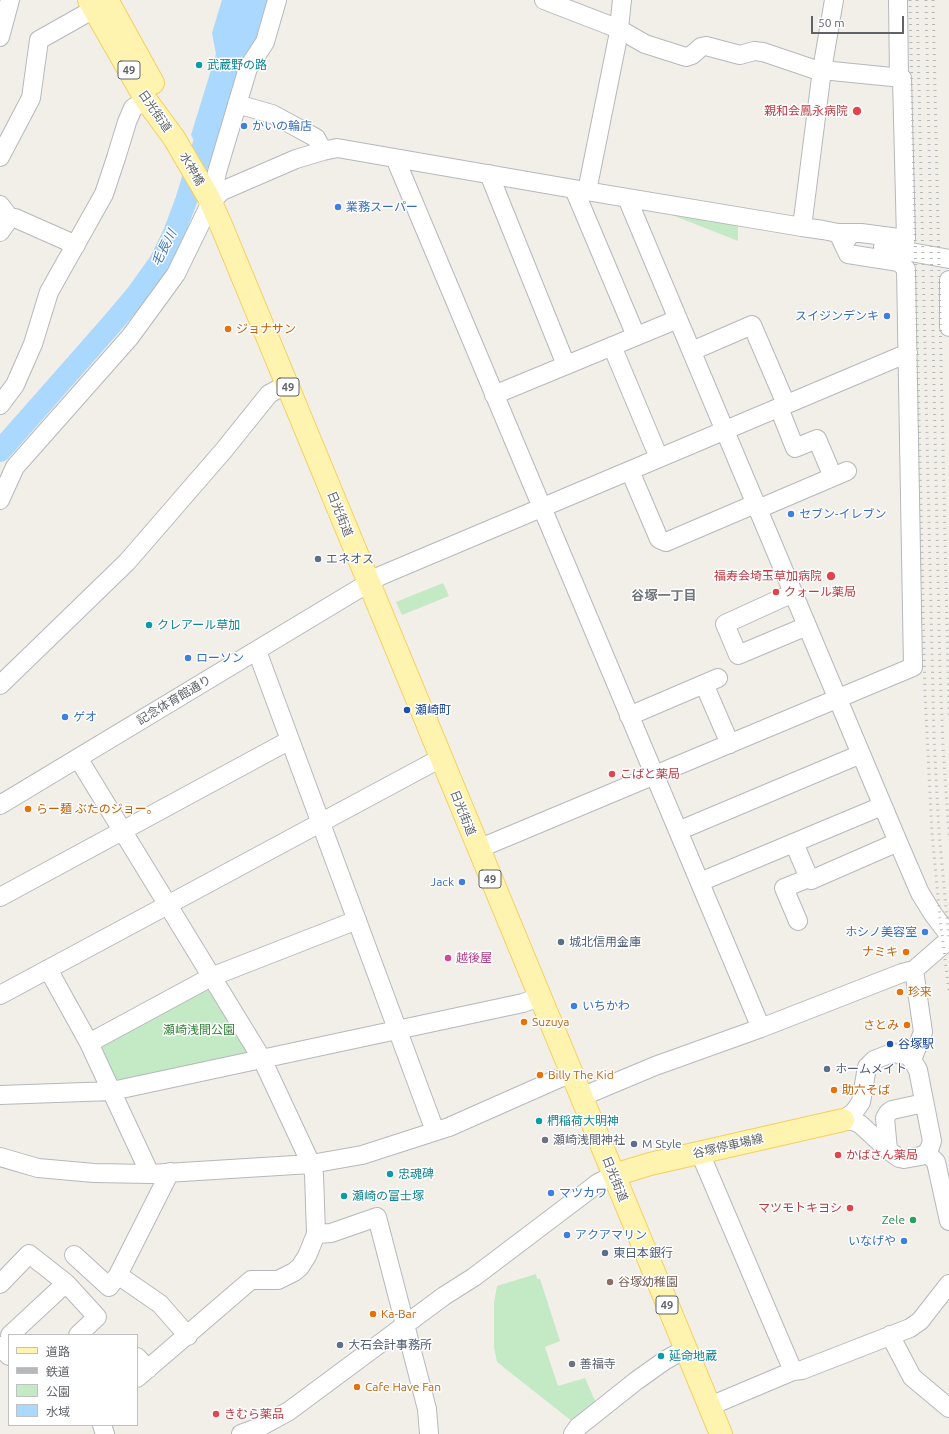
<!DOCTYPE html>
<html>
<head>
<meta charset="utf-8">
<style>
	body { margin:0 }
	#map { position:relative; width:949px; height:1434px; overflow:hidden; background:#f1efe8; font-family:Ubuntu,"Noto Sans JP",sans-serif }
	canvas { display:block }
	.legend { position:absolute; left:8px; top:1334px; width:130px; height:92px; box-sizing:border-box; background:#fff; border:1px solid #bfc1c3; margin:0; padding:5px 7px; list-style:none; font-size:12px; color:#5f6368 }
	.legend li { display:flex; align-items:center; gap:8px; height:20px }
	.legend b { width:20px; border:1px solid #bfc1c3 }
	.scale { position:absolute; left:811px; top:16px; width:93px; height:18px; box-sizing:border-box; border:2px solid #5f6368; border-top:0; padding-left:5px; font-size:12px; line-height:14px; white-space:nowrap; color:#5f6368; -webkit-text-stroke:3px #fff; paint-order:stroke }
</style>
</head>
<body>
<div id="map">
<canvas width="949" height="1434"></canvas>
<ul class="legend">
<li><b style="height:5px;background:#fff4af"></b>道路</li>
<li><b style="height:5px;background:#b6b7b8"></b>鉄道</li>
<li><b style="height:11px;background:#c4e9c5"></b>公園</li>
<li><b style="height:11px;background:#aad8ff"></b>水域</li>
</ul>
<div class="scale">50 m</div>
</div>
<script>
const c = document.querySelector('canvas').getContext('2d');
c.lineJoin = 'round';
function fillPath(path, color) { c.fillStyle = color; c.fill(path, 'evenodd'); }
const toPath = rows => new Path2D(rows.map(r => 'M' + r).join(''));
function trace(path, color, width, dash) { c.strokeStyle = color; c.lineWidth = width; c.lineCap = dash ? 'butt' : 'round'; c.setLineDash(dash || []); c.stroke(path); }
function label(font, color, halo, rows, align = 'center') {
  c.font = font + ' Ubuntu,"Noto Sans JP",sans-serif'; c.lineWidth = 3; c.setLineDash([]); c.textBaseline = 'middle'; c.strokeStyle = halo; c.fillStyle = color; for (const [text, x, y, turn = 0] of rows) {
    c.save(); c.translate(x, y); c.rotate((+turn || 0) * Math.PI / 180); c.textAlign = isNaN(turn) ? turn : align; if (halo) c.strokeText(text, 0, 0); c.fillText(text, 0, 0); c.restore();
  }
}
const green = toPath([
	[667,213,738,224,738,241],
	[443,583,449,596,402,615,396,602],
	[211,986,251,1052,116,1084,99,1044],
	[536,1274,537,1279,540,1279,560,1341,545,1347,558,1386,585,1378,597,1405,573,1422,497,1362,494,1347,494,1303,497,1286]
]);
const water = toPath([
	[222,0,272,0,213,175,191,135,216,54,212,33]
]);
const river = toPath([
	[0,451,110,326,137,294,160,262,174,233,186,201,210,124]
]);
const minor = toPath([
	[544,0,619,29,645,44,686,57,692,55,701,47,706,46,740,55,754,51,763,52,822,72],
	[898,0,899,78],
	[0,37,10,0],
	[237,104,272,114,298,128,316,138,323,151],
	[0,157,31,98,39,40,94,9],
	[395,158,761,1028],
	[489,174,566,365],
	[574,189,636,336],
	[587,191,618,37,622,0],
	[627,198,898,842,920,893,933,914,949,935],
	[211,202,222,191,296,159,323,151,337,148,574,189,802,227,823,230,838,233,848,238],
	[0,205,10,218,15,218,76,245],
	[802,227,822,70,834,0],
	[0,232,10,218],
	[883,247,949,259],
	[949,280,949,327],
	[612,346,659,458],
	[692,351,752,325,786,404],
	[494,395,678,319],
	[0,405,15,385,22,369,33,344,49,292,104,194,116,158,127,122,133,108,146,100],
	[779,408,795,448,817,439,833,477],
	[630,471,659,539,666,542,755,504],
	[0,500,15,467,130,337,176,274,211,202,217,172,248,68,265,42,277,0],
	[758,509,847,471],
	[793,593,725,624,738,655,807,626],
	[257,651,435,1131],
	[704,684,730,744],
	[0,685,127,562,224,450,269,394,287,384],
	[629,716,718,678],
	[78,758,262,1059,311,1164,314,1174,316,1234,307,1256,300,1267,294,1272,278,1280,251,1280,137,1378],
	[0,805,380,576,908,353],
	[678,831,861,754],
	[794,843,809,878],
	[478,849,913,667,906,269,899,262,848,254,838,233,861,233,906,239,902,78,822,70],
	[700,882,882,806],
	[0,897,290,740],
	[798,921,784,888,809,878,811,880,898,842],
	[48,969,89,1043,150,1174],
	[0,995,441,758],
	[89,1043,211,977,357,920],
	[892,1053,907,1055,912,1060,918,1070,932,1141,930,1147,927,1153,921,1156,904,1159,899,1158,888,1150,860,1124,853,1121,843,1120,854,1112,861,1102,867,1067,874,1060,892,1053],
	[912,1060,923,1032,914,970],
	[0,1095,112,1091,523,1003,539,997],
	[581,1097,655,1066,761,1028,902,973,914,970,945,943,949,942],
	[888,1150,885,1118,888,1113,892,1110,924,1103],
	[700,1153,793,1371],
	[927,1153,936,1162,949,1221],
	[0,1157,38,1168,94,1173,150,1174,311,1164,362,1155,449,1127,571,1073],
	[170,1172,118,1275,160,1304,188,1336],
	[316,1234,331,1233,377,1217,421,1386,427,1409,429,1434],
	[74,1255,109,1287,118,1275],
	[66,1283,97,1317,78,1335],
	[0,1284,29,1254,66,1283,10,1335],
	[890,1335,912,1377,949,1408],
	[0,1346,9,1356],
	[137,1357,148,1369],
	[710,1406,793,1371,802,1370,910,1328,920,1321,949,1284],
	[102,1425,105,1434],
	[241,1434,260,1427,289,1411,444,1296,474,1277,585,1193,598,1183,614,1175],
	[573,1434,578,1427,636,1381,664,1361,685,1349]
]);
const major = toPath([
	[89,0,146,100,174,138,209,198,221,225,721,1434],
	[107,0,153,83],
	[614,1175,650,1164,843,1120]
]);
const rail = toPath([
	[910,0,925,693,932,833,940,918,949,992],
	[917,0,934,738,939,832,949,940],
	[926,0,940,670,943,748,949,835],
	[933,0,949,718]
]);
const markers = [
	[199,65,4,"#0f9aa8"],
	[857,111,5,"#e0444e"],
	[244,126,4,"#3f7fe0"],
	[338,207,4,"#3f7fe0"],
	[887,316,4,"#3f7fe0"],
	[228,329,4,"#e8710a"],
	[791,514,4,"#3f7fe0"],
	[318,559,4,"#5c6f8a"],
	[831,576,5,"#e0444e"],
	[776,592,4,"#e0444e"],
	[149,625,4,"#0f9aa8"],
	[188,658,4,"#3f7fe0"],
	[407,710,4,"#1a4fb4"],
	[65,717,4,"#3f7fe0"],
	[612,774,4,"#e0444e"],
	[28,809,4,"#e8710a"],
	[462,882,4,"#3f7fe0"],
	[925,932,4,"#3f7fe0"],
	[561,942,4,"#5c6f8a"],
	[906,952,4,"#e8710a"],
	[448,958,4,"#d1479c"],
	[900,992,4,"#e8710a"],
	[574,1006,4,"#3f7fe0"],
	[524,1022,4,"#e8710a"],
	[907,1025,4,"#e8710a"],
	[890,1044,4,"#1a4fb4"],
	[827,1069,4,"#5c6f8a"],
	[540,1075,4,"#e8710a"],
	[834,1090,4,"#e8710a"],
	[539,1121,4,"#0f9aa8"],
	[545,1140,4,"#6b7280"],
	[634,1144,4,"#5c6f8a"],
	[838,1155,4,"#e0444e"],
	[390,1174,4,"#0f9aa8"],
	[551,1193,4,"#3f7fe0"],
	[344,1196,4,"#0f9aa8"],
	[850,1208,4,"#e0444e"],
	[913,1220,4,"#2e9e5b"],
	[567,1235,4,"#3f7fe0"],
	[904,1241,4,"#3f7fe0"],
	[605,1253,4,"#5c6f8a"],
	[610,1282,4,"#8d6e63"],
	[373,1314,4,"#e8710a"],
	[340,1345,4,"#5c6f8a"],
	[661,1356,4,"#0f9aa8"],
	[572,1364,4,"#6b7280"],
	[357,1387,4,"#e8710a"],
	[216,1414,4,"#e0444e"]
];
const shields = [
	[129,70,22],
	[288,387,22],
	[490,879,22],
	[667,1305,22]
];
const shieldNames = [
	["49",129,70],
	["49",288,387],
	["49",490,879],
	["49",667,1305]
];
const cultureNames = [
	["武蔵野の路",207,65],
	["クレアール草加",157,625],
	["椚稲荷大明神",547,1121],
	["忠魂碑",398,1174],
	["瀬崎の富士塚",352,1196],
	["延命地蔵",669,1356]
];
const streetNames = [
	["日光街道",155,111,55],
	["水神橋",192,169,60],
	["日光街道",340,514,68],
	["記念体育館通り",174,700,-31],
	["日光街道",463,813,68],
	["谷塚停車場線",728,1146,-13],
	["日光街道",615,1179,68]
];
const healthNames = [
	["親和会鳳永病院",848,111,"right"],
	["福寿会埼玉草加病院",822,576,"right"],
	["クォール薬局",784,592],
	["こばと薬局",620,774],
	["かばさん薬局",846,1155],
	["マツモトキヨシ",842,1208,"right"],
	["きむら薬品",224,1414]
];
const shopNames = [
	["かいの輪店",252,126],
	["業務スーパー",346,207],
	["スイジンデンキ",879,316,"right"],
	["セブン-イレブン",799,514],
	["ローソン",196,658],
	["ゲオ",73,717],
	["Jack",454,882,"right"],
	["ホシノ美容室",917,932,"right"],
	["いちかわ",582,1006],
	["マツカワ",559,1193],
	["アクアマリン",575,1235],
	["いなげや",896,1241,"right"]
];
const foodNames = [
	["ジョナサン",236,329],
	["らー麺 ぶたのジョー。",36,809],
	["ナミキ",898,952,"right"],
	["珍来",908,992],
	["Suzuya",532,1022],
	["さとみ",899,1025,"right"],
	["Billy The Kid",548,1075],
	["助六そば",842,1090],
	["Ka-Bar",381,1314],
	["Cafe Have Fan",365,1387]
];
const serviceNames = [
	["エネオス",326,559],
	["城北信用金庫",569,942],
	["ホームメイト",835,1069],
	["M Style",642,1144],
	["東日本銀行",613,1253],
	["大石会計事務所",348,1345]
];
const transitNames = [
	["瀬崎町",415,710],
	["谷塚駅",898,1044]
];
const hotelNames = [
	["越後屋",456,958]
];
const parkNames = [
	["瀬崎浅間公園",199,1030]
];
const worshipNames = [
	["瀬崎浅間神社",553,1140],
	["善福寺",580,1364]
];
const leisureNames = [
	["Zele",905,1220]
];
const educationNames = [
	["谷塚幼稚園",618,1282]
];
const waterNames = [
	["毛長川",164,248,-63]
];
const neighbourhoodNames = [
	["谷塚一丁目",664,596]
];
fillPath(green, '#c4e9c5');
fillPath(water, '#aad8ff');
trace(river, '#aad8ff', 22);
trace(minor, '#b5b8bc', 20);
trace(major, '#f6cf5c', 24);
trace(minor, '#fff', 18);
trace(major, '#fff4af', 22);
trace(rail, '#b6b7b8', 3, [1, 5]);
for (const [x, y, r, color] of markers) { const dot = new Path2D(); dot.arc(x, y, r, 0, 2 * Math.PI); c.fillStyle = color; c.fill(dot); trace(dot, '#fff', 1.5); }
for (const [x, y, w] of shields) { const box = new Path2D(); box.roundRect(x - w / 2, y - 9, w, 18, 3); c.fillStyle = '#fff'; c.fill(box); trace(box, '#5f6368', 1); }
label('bold 11px', '#5f6368', null, shieldNames);
label('12px', '#0d838f', '#fff', cultureNames, 'left');
label('12px', '#5f6368', '#fff', streetNames);
label('12px', '#be3a42', '#fff', healthNames, 'left');
label('12px', '#366cbe', '#fff', shopNames, 'left');
label('12px', '#c56008', '#fff', foodNames, 'left');
label('12px', '#4e5e75', '#fff', serviceNames, 'left');
label('12px', '#164399', '#fff', transitNames, 'left');
label('12px', '#b23c85', '#fff', hotelNames, 'left');
label('12px', '#328338', '#fff', parkNames);
label('12px', '#5b616d', '#fff', worshipNames, 'left');
label('12px', '#27864d', '#fff', leisureNames, 'right');
label('12px', '#785e54', '#fff', educationNames, 'left');
label('italic 13px', '#4277b6', '#fff', waterNames);
label('bold 13px', '#70757a', '#fff', neighbourhoodNames);
</script>
</body>
</html>
